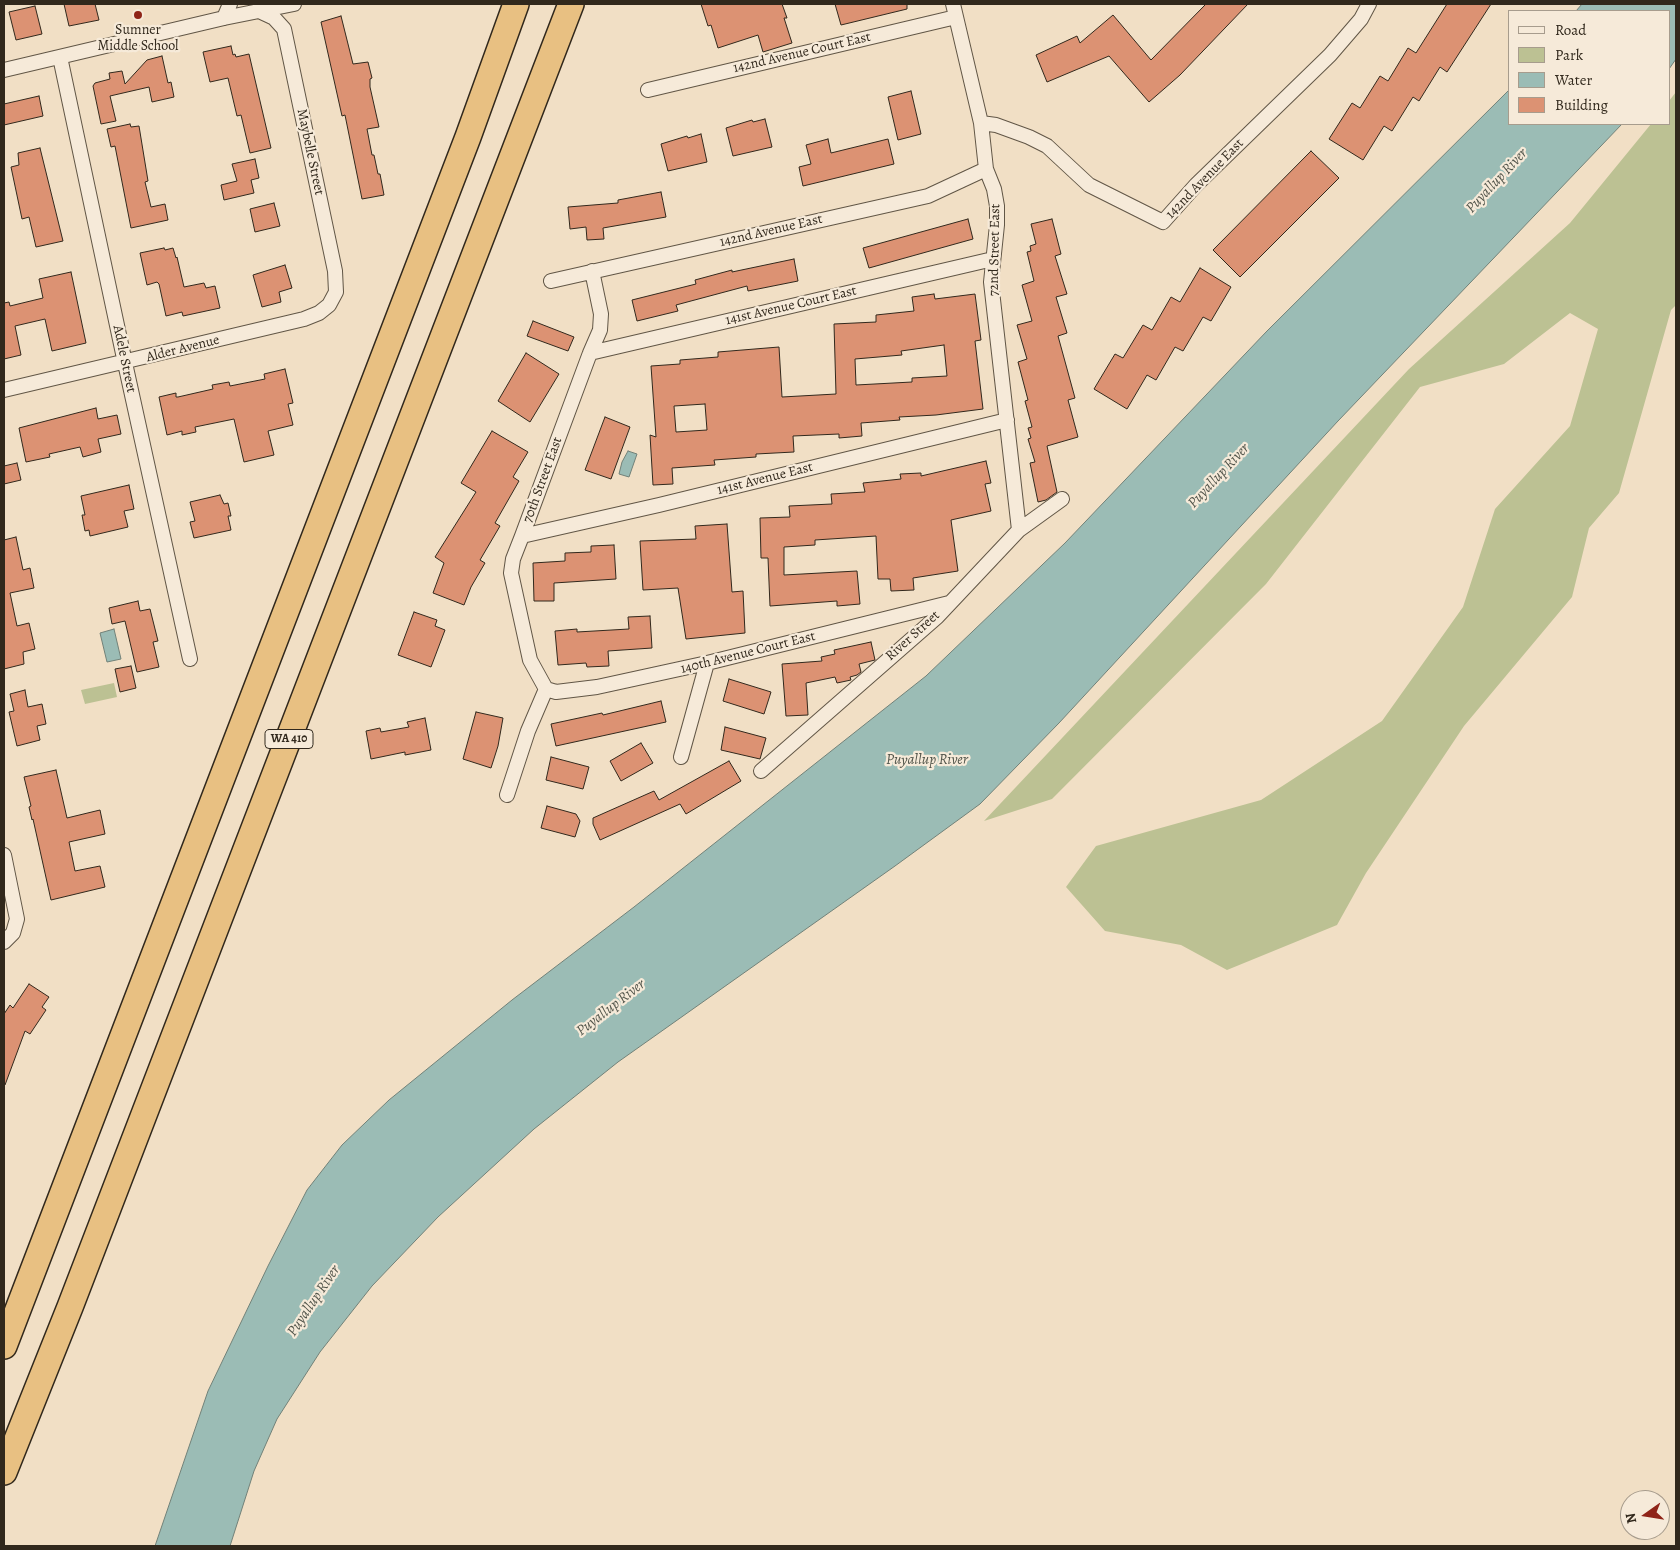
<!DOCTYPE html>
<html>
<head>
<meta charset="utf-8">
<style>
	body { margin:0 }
	#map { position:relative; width:1680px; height:1550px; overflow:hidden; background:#f1dfc5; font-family:Alegreya,serif }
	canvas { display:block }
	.frame { position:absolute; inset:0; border:5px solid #31281c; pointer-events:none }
	.legend { position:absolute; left:1508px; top:10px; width:162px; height:115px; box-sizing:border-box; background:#f6ead9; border:1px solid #a79c8d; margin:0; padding:6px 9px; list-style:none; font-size:15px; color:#31281c }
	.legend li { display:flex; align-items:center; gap:10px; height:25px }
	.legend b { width:25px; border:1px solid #a79c8d }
	.north { position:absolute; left:1620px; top:1490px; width:50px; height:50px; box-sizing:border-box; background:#f6ead9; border:1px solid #a79c8d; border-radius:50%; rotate:257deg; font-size:14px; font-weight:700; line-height:20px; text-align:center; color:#31281c }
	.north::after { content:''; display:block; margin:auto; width:18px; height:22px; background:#8f2418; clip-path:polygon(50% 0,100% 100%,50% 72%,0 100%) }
</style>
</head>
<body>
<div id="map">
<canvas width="1680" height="1550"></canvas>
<div class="frame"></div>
<ul class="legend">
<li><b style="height:6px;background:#f6ead9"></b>Road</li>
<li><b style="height:14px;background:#bcc193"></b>Park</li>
<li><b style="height:14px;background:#9bbcb5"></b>Water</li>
<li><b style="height:14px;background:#dc9273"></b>Building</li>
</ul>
<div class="north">N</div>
</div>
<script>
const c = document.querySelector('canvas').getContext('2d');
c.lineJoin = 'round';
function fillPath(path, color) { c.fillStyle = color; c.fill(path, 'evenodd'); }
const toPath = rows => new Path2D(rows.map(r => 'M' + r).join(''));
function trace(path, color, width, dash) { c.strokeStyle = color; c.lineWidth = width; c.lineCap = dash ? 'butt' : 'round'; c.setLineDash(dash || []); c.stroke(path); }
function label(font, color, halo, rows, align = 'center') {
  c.font = font + ' Alegreya,serif'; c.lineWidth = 4.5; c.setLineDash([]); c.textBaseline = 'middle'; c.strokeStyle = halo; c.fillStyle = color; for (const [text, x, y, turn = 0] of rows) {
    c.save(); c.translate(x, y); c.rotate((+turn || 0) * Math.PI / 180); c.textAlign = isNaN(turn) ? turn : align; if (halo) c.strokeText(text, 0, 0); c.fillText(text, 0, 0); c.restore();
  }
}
const green = toPath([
	[1676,92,1676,305,1671,310,1619,493,1589,528,1572,597,1464,726,1366,873,1337,925,1227,970,1181,945,1105,931,1066,887,1096,846,1261,800,1382,721,1463,607,1495,509,1570,426,1598,329,1570,313,1504,364,1420,387,1266,584,1052,799,984,821,1409,369,1570,223,1651,124,1669,124,1669,101],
	[114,683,117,697,85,704,81,690]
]);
const water = toPath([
	[1582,4,1676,4,1676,59,1669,69,1669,11,1576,11,1582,4],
	[1509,90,1509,124,1622,124,1338,421,1059,723,980,804,895,866,618,1062,534,1129,438,1217,372,1286,320,1352,277,1419,254,1471,230,1546,155,1546,208,1391,268,1266,307,1190,342,1145,389,1100,512,1000,634,907,926,676,1065,543,1267,331,1509,90],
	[628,451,637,454,629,477,619,474,622,462,628,451],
	[114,629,121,659,107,662,100,633,114,629]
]);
const building = toPath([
	[64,4,95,4,99,20,69,26,64,4],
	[701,4,782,4,787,18,784,18,792,43,763,52,758,35,718,48,711,25,708,26,701,4],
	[835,4,907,4,907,9,841,25,835,4],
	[1206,4,1248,4,1180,75,1149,102,1109,56,1047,82,1036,55,1077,36,1080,43,1113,15,1151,60,1206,4],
	[1447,4,1491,4,1447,72,1440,67,1419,101,1413,97,1392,131,1384,126,1363,160,1329,139,1352,103,1360,108,1380,76,1388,81,1408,48,1416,53,1447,4],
	[35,6,42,34,16,40,9,12,35,6],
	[341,16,353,64,368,62,372,78,370,79,370,87,379,127,367,129,372,155,374,155,378,174,380,174,384,195,362,199,345,115,342,116,321,22,341,16],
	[231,46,233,55,235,54,236,57,249,54,271,148,250,153,241,115,237,116,228,78,210,82,203,52,231,46],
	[162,56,168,83,171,82,174,97,152,102,149,87,110,96,116,121,101,124,93,86,95,83,110,79,109,73,122,71,125,84,147,60,162,56],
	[911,91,921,134,898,140,888,97,911,91],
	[39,96,43,116,4,125,4,104,39,96],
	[765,119,772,147,733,156,726,128,752,120,753,122,765,119],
	[130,124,131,127,139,126,148,181,145,182,151,207,165,204,168,220,131,228,115,146,111,147,107,129,130,124],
	[701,134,707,162,668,171,661,144,687,136,688,138,701,134],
	[828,139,831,153,888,139,894,164,803,186,799,167,811,164,806,145,828,139],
	[40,148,63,241,36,247,29,217,22,219,11,167,19,165,18,153,40,148],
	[1311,151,1339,178,1240,277,1213,250,1311,151],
	[255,159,259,178,251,180,254,193,224,200,221,185,237,181,232,164,255,159],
	[661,192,666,217,603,228,604,239,587,240,586,227,570,229,568,207,618,203,618,200,661,192],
	[274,203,280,226,255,232,250,209,274,203],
	[968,219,973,239,869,268,863,248,968,219],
	[1052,219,1061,254,1055,256,1067,294,1056,297,1067,333,1058,336,1075,398,1068,400,1078,437,1047,446,1057,492,1046,500,1038,502,1030,463,1035,462,1028,439,1031,438,1028,428,1032,427,1025,401,1028,400,1018,362,1027,359,1017,325,1032,321,1022,285,1034,281,1027,252,1031,251,1030,246,1036,244,1031,224,1052,219],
	[164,248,165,250,173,248,176,258,177,257,184,287,204,283,206,288,215,286,220,308,183,316,182,312,166,316,159,284,157,282,147,285,140,253,164,248],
	[794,259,798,281,748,291,747,286,676,305,678,311,637,321,632,300,696,284,695,280,732,270,732,272,794,259],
	[285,265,292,288,279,292,281,302,262,307,253,275,285,265],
	[1200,268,1231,287,1211,321,1203,317,1183,351,1175,347,1156,380,1147,375,1127,409,1094,389,1115,354,1123,358,1143,325,1152,330,1171,297,1180,302,1200,268],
	[71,272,86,343,52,351,45,319,15,326,21,355,4,359,4,303,9,302,10,306,43,298,39,279,71,272],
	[934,294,935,299,975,294,981,340,975,341,983,409,936,415,899,417,900,420,861,423,862,436,839,438,839,434,793,436,794,452,756,454,756,457,714,460,715,465,672,468,673,484,653,485,650,435,656,437,651,366,680,364,680,360,718,357,718,352,779,347,782,397,836,394,834,324,876,322,876,315,914,311,912,297,934,294],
	[944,345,947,376,912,378,912,382,856,385,855,359,902,355,901,351,944,345],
	[705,404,707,430,676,432,674,406,705,404],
	[533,321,574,337,568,351,527,336,533,321],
	[526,353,559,374,530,422,498,401,526,353],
	[285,369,293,403,288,404,293,425,268,431,274,455,244,462,234,419,195,427,196,432,182,435,182,431,167,435,159,397,176,393,176,397,178,397,213,389,212,385,229,382,230,386,265,379,264,374,285,369],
	[96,408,98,419,117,415,121,434,98,439,101,452,83,457,80,447,49,454,50,457,26,462,19,428,96,408],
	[605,417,630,427,611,479,585,470,605,417],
	[492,431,528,452,513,477,519,481,495,523,500,526,480,560,485,563,471,587,464,605,433,593,444,563,435,557,476,492,461,483,492,431],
	[986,461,991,483,985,484,991,511,951,520,958,571,913,578,914,590,891,591,890,579,878,579,876,536,815,540,815,545,784,547,784,575,857,571,860,604,837,606,837,601,770,606,768,558,761,558,760,518,790,517,789,506,832,504,831,494,865,492,863,483,901,479,900,474,921,473,921,476,986,461],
	[17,463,21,480,4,484,4,466,17,463],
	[129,485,134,509,124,511,128,527,90,536,89,530,85,531,82,515,85,515,81,496,129,485],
	[220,495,224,504,228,503,231,516,228,516,231,530,194,538,190,522,195,521,190,502,220,495],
	[727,524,732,592,743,591,745,633,686,639,678,588,643,590,640,541,696,539,695,526,727,524],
	[16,537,23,570,30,568,34,588,10,593,17,626,29,623,35,649,23,652,24,664,4,669,4,540,16,537],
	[614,545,616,579,554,583,554,601,534,601,533,563,565,561,565,553,591,552,591,546,614,545],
	[138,601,140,611,150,609,158,641,153,642,159,667,137,672,125,621,112,624,109,608,138,601],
	[414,612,437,620,435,626,445,630,431,667,398,655,414,612],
	[650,616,652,648,608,651,609,666,587,667,586,663,558,665,555,631,577,629,577,632,629,629,628,617,650,616],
	[871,642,875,660,859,664,861,672,857,675,850,677,851,680,837,683,835,677,806,683,808,715,786,716,782,664,822,661,821,657,835,654,834,650,871,642],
	[131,666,136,688,120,692,115,669,131,666],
	[729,679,771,692,764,714,723,701,729,679],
	[25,690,28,707,42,704,46,724,37,726,40,740,17,746,9,712,14,711,10,694,25,690],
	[661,701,666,722,556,746,551,724,602,713,603,715,661,701],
	[476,712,503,718,498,746,491,768,463,759,476,712],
	[425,718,431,750,405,755,405,752,371,759,366,731,380,728,381,732,409,727,407,722,425,718],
	[725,727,766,738,760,759,721,750,725,727],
	[641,743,653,763,621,781,610,761,641,743],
	[551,757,589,767,583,789,546,780,551,757],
	[729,761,741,781,686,814,680,804,600,840,593,824,593,818,654,791,659,800,729,761],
	[56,770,67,818,100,810,105,834,69,842,75,871,100,866,105,887,51,900,33,819,32,820,29,807,31,806,24,777,56,770],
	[547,806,576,814,580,821,575,837,541,828,547,806],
	[29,984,49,997,42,1007,46,1010,30,1034,25,1031,5,1085,4,1085,4,1014,10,1005,13,1008,29,984]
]);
const minor = toPath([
	[953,4,981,123,986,169,994,189,997,206,997,225,991,282,1019,530],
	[224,18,230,4],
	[60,57,125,363,190,659],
	[4,70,224,18,294,4],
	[648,90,956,17],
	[981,123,996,125,1029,137,1047,146,1089,185,1163,222,1196,185,1330,55,1361,19,1369,4],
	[551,281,928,196,986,169],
	[590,353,993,259],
	[4,390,304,319,319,313,329,305,336,292,335,271,284,29,274,18,259,11],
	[522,536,659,505,1007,420],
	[546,689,530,660,511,573,513,559,522,536,590,353,600,330,601,314,592,271],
	[546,689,556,692,597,687,707,663,949,603],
	[681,757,707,663],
	[761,771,937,617,1019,530,1062,499],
	[507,795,528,731,546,689],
	[4,855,17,919,13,933,4,942]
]);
const motorway = toPath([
	[4,1346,468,137,516,4],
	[4,1472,70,1307,571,4]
]);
const markers = [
	[138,15,5,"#8f2418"]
];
const shields = [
	[289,739,48]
];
const shieldNames = [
	["WA 410",289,739]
];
const poiNames = [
	["Sumner",138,31],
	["Middle School",138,47]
];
const streetNames = [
	["142nd Avenue Court East",802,53,-13],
	["Maybelle Street",310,152,78],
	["142nd Avenue East",1205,179,-46],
	["142nd Avenue East",771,231,-13],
	["72nd Street East",995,250,-89],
	["141st Avenue Court East",791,306,-13],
	["Alder Avenue",183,349,-14],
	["Adele Street",124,359,78],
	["141st Avenue East",765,479,-14],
	["70th Street East",543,480,-70],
	["River Street",913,636,-42],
	["140th Avenue Court East",748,653,-14]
];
const waterNames = [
	["Puyallup River",1497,181,-47],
	["Puyallup River",1219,476,-47],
	["Puyallup River",927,760],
	["Puyallup River",611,1008,-38],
	["Puyallup River",314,1301,-56]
];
fillPath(green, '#bcc193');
fillPath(water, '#9bbcb5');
trace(water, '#718178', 1);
fillPath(building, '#dc9273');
trace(building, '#31281c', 1);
trace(minor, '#615646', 16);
trace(motorway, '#31281c', 28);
trace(minor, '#f6ead9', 14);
trace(motorway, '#e8c082', 25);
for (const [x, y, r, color] of markers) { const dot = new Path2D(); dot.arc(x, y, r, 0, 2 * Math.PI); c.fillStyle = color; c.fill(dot); trace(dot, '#f6ead9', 2); }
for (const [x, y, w] of shields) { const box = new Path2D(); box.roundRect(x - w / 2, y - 9.5, w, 19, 4); c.fillStyle = '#f6ead9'; c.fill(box); trace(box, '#31281c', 1); }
label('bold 12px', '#31281c', null, shieldNames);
label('14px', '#31281c', '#f6ead9', poiNames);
label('14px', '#31281c', '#f6ead9', streetNames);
label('italic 15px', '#51544a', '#f6ead9', waterNames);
</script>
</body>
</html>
